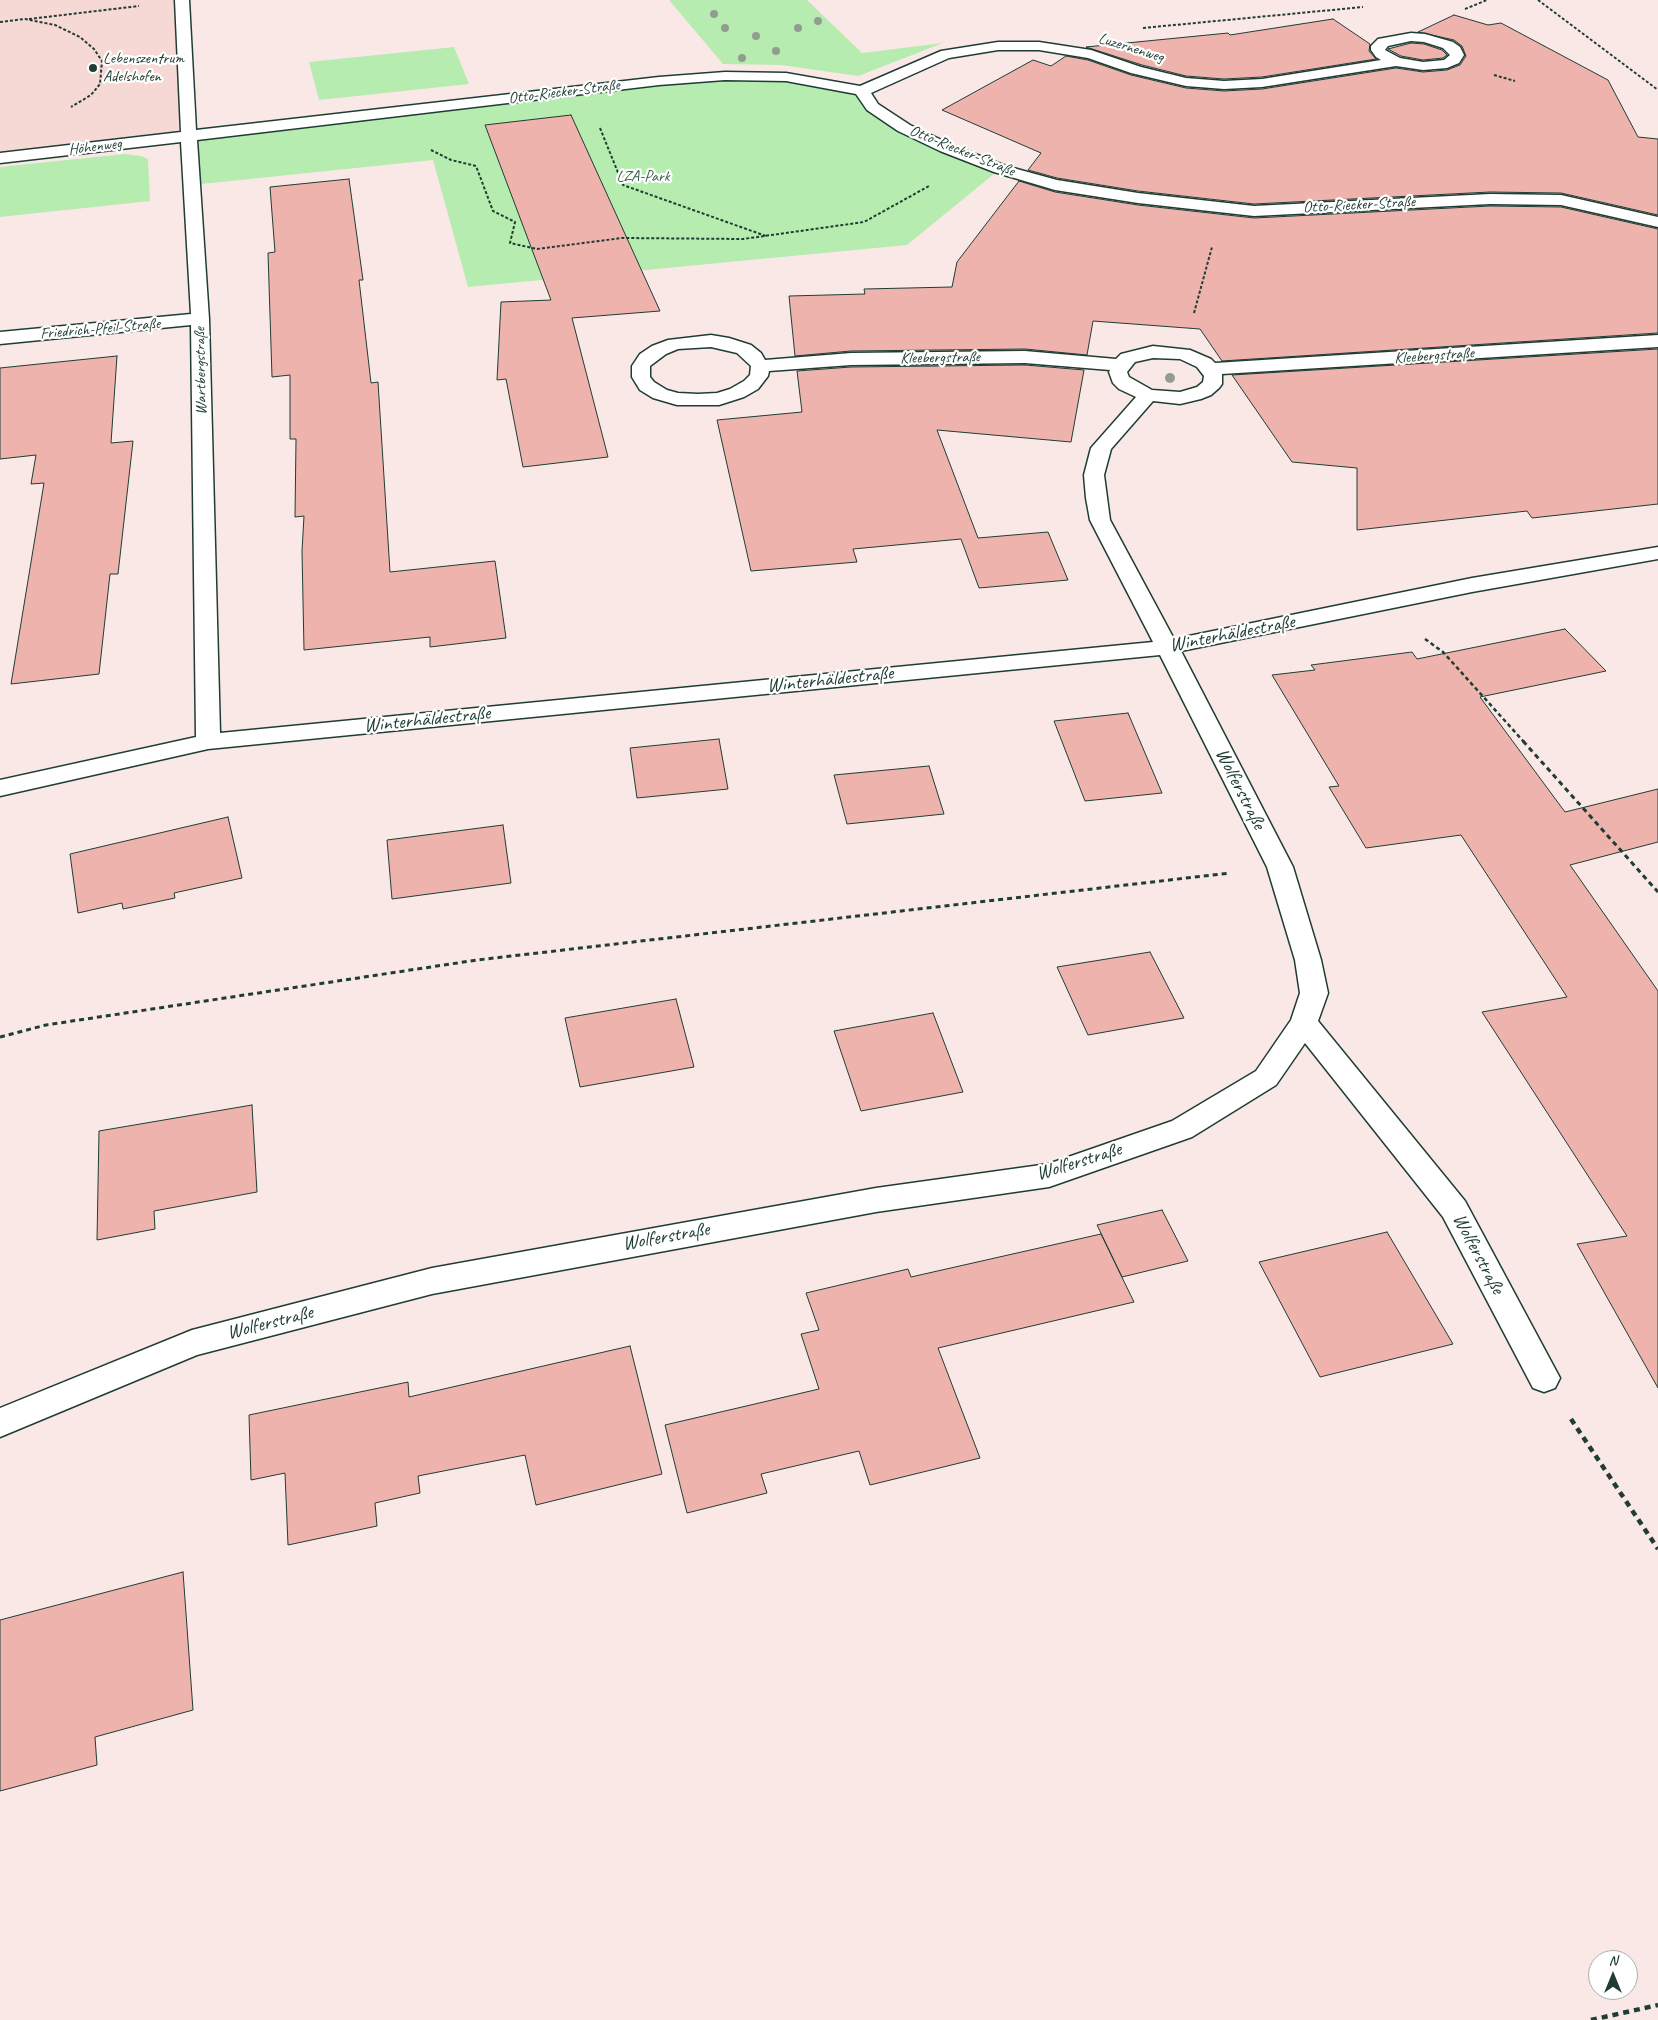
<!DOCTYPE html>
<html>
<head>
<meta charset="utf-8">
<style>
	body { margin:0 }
	#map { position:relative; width:1658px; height:2020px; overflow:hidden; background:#fae8e6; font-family:Caveat,sans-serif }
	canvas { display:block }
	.north { position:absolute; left:1588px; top:1950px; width:50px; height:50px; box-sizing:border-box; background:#fff; border:1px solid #a5b1ae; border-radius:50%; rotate:0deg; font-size:14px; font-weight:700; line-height:20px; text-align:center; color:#1f3d34 }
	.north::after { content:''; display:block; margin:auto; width:18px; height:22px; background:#1f3d34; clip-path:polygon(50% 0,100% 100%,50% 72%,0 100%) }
</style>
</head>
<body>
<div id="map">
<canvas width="1658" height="2020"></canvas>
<div class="north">N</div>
</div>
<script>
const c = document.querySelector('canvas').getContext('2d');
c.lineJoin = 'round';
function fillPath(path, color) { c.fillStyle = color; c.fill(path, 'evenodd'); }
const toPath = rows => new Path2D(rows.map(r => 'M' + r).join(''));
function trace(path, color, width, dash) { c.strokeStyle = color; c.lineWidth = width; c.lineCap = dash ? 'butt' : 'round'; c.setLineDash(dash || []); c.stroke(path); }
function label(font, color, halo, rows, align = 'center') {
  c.font = font + ' Caveat,sans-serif'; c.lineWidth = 4.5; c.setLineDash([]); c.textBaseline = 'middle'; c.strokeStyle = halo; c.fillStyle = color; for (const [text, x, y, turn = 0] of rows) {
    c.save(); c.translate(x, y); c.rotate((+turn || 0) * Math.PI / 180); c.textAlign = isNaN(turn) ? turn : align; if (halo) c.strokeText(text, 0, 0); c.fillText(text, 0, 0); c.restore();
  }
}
const built = toPath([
	[0,0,182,0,189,135,0,158]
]);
const green = toPath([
	[669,0,807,0,862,53,943,43,858,76,781,65,723,64],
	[454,47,469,84,319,100,309,62],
	[736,76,808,80,862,91,872,107,1000,169,907,245,468,287,433,160,192,185,189,135],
	[125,154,141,156,148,159,150,201,0,217,0,167]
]);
const building = toPath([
	[1454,15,1488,25,1501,23,1608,80,1638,137,1658,139,1658,215,1561,193,1490,192,1254,204,1138,191,1057,178,1028,170,1041,153,942,110,1033,60,1051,66,1066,56,1088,60,1131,75,1186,88,1224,91,1262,89,1396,68,1423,72,1447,70,1460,65,1466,56,1462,46,1454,40,1418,32,1454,15],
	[1333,19,1370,44,1369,51,1376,59,1262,77,1224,79,1186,76,1142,65,1086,47,1228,33,1230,35,1333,19],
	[1411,43,1424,44,1442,50,1447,55,1443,58,1423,60,1401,56,1388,49,1411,43],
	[571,115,660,311,572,318,608,457,523,467,506,379,497,380,501,302,551,300,485,125,571,115],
	[349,179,363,280,359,280,371,383,378,382,390,572,495,561,506,638,430,647,430,637,304,650,302,551,304,516,295,517,296,439,290,439,290,375,272,377,268,253,275,252,270,187,349,179],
	[1019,181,1055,192,1138,205,1254,218,1490,206,1561,207,1658,229,1658,333,1222,361,1200,329,1093,321,1087,355,1025,349,851,351,795,356,789,296,865,294,864,289,952,287,957,262,1019,181],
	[1658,349,1658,504,1532,518,1527,511,1357,530,1357,468,1292,462,1232,375,1658,349],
	[117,356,111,443,133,441,118,574,110,574,99,674,11,684,44,483,31,484,36,455,0,459,0,368,117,356],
	[1025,365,1084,370,1071,442,937,430,978,538,1048,532,1068,580,979,588,961,539,853,549,857,562,751,571,717,420,802,412,797,371,851,367,1025,365],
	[1565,629,1606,671,1480,697,1565,812,1658,789,1658,842,1570,865,1658,991,1658,1388,1577,1244,1627,1236,1482,1012,1567,997,1461,835,1366,848,1329,787,1339,786,1272,675,1315,670,1311,665,1412,652,1417,659,1565,629],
	[1128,713,1162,793,1085,801,1054,721,1128,713],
	[719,739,728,789,637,798,630,748,719,739],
	[929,766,944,814,847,824,834,775,929,766],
	[228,817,242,878,174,893,175,898,123,909,122,903,78,913,70,854,228,817],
	[503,825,511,883,392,899,387,840,503,825],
	[1150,952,1184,1018,1088,1035,1057,967,1150,952],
	[676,999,694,1067,580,1087,565,1018,676,999],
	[933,1013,963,1092,861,1111,834,1031,933,1013],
	[252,1105,257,1192,154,1211,155,1229,97,1240,99,1131,252,1105],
	[1162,1210,1188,1261,1122,1277,1097,1225,1162,1210],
	[1387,1232,1453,1344,1320,1377,1259,1262,1387,1232],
	[1101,1234,1134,1302,938,1348,980,1458,870,1485,859,1451,761,1474,767,1493,687,1513,665,1425,819,1389,801,1334,819,1330,806,1293,908,1269,911,1277,1101,1234],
	[630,1346,662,1474,536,1505,525,1455,418,1476,420,1493,375,1503,377,1526,288,1545,285,1473,251,1480,249,1415,408,1382,409,1397,630,1346],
	[183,1572,193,1710,95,1737,97,1765,0,1791,0,1620,183,1572]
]);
const pathFar3 = toPath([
	[1538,0,1658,90],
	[1465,9,1487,0],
	[29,19,139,6],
	[0,22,25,19,55,25,80,37,94,49,102,61,100,84,91,95,71,107],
	[1143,28,1363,7],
	[1494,75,1515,81],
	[600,128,623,185,766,236],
	[431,150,451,160,476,166,493,211,515,222,510,243,537,249,622,238,743,239,864,222,929,186],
	[1194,313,1212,247]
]);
const pathFar2 = toPath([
	[1425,639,1443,652,1524,742]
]);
const pathFar1 = toPath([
	[1523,741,1658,892],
	[0,1037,46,1025,477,960,1230,873]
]);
const path = toPath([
	[1571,1419,1658,1549],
	[1591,2020,1658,2005]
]);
const minor = toPath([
	[175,0,189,0,196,130,659,77,725,72,786,73,860,86,941,51,998,42,1039,42,1091,50,1141,67,1186,78,1224,81,1262,79,1381,60,1376,57,1371,50,1371,46,1378,39,1411,33,1425,34,1453,42,1460,47,1464,55,1459,63,1447,68,1423,70,1396,66,1262,87,1224,89,1186,86,1131,73,1088,58,1039,50,998,50,949,58,871,93,878,104,910,125,952,145,1006,166,1057,180,1138,193,1254,206,1490,194,1561,195,1658,217,1658,227,1561,205,1490,204,1254,216,1138,203,1055,190,994,172,940,151,898,131,867,110,856,94,786,81,725,80,659,85,197,140,209,319,220,733,1153,642,1090,520,1086,498,1084,475,1091,448,1136,397,1119,389,1113,383,1109,372,1110,370,1025,363,851,365,769,371,768,376,758,389,744,397,719,405,677,405,653,398,640,390,632,377,632,366,640,354,652,346,668,340,711,335,729,338,751,345,761,353,765,360,851,353,1025,351,1116,359,1121,354,1153,346,1190,350,1211,359,1215,363,1658,335,1658,347,1222,374,1222,384,1219,388,1211,395,1201,399,1180,404,1153,401,1111,449,1104,475,1110,520,1174,639,1472,578,1658,547,1658,559,1472,592,1181,651,1293,867,1321,960,1328,993,1318,1021,1465,1201,1560,1378,1555,1388,1544,1392,1533,1388,1443,1217,1305,1043,1276,1085,1192,1137,1049,1187,876,1212,432,1294,197,1355,0,1437,0,1408,192,1330,432,1268,876,1188,1048,1164,1172,1121,1256,1071,1291,1020,1300,993,1295,960,1267,867,1160,655,208,749,0,796,0,780,196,737,191,325,0,344,0,332,191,314,181,142,0,163,0,153,181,132,175,0],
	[1411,41,1424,42,1443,48,1450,55,1444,60,1423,62,1400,58,1385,50,1388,46,1411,41],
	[711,347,737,353,751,366,750,375,744,381,730,389,717,393,698,394,678,393,667,390,654,382,650,377,650,366,666,354,678,349,711,347],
	[1153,358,1180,359,1197,367,1204,376,1203,382,1197,387,1180,392,1152,390,1129,377,1127,372,1135,362,1153,358]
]);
const trees = [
	[714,14,4],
	[818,21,4],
	[725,28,4],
	[798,28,4],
	[756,36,4],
	[776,51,4],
	[742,58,4],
	[1170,378,5]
];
const markers = [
	[93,68,5,"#1f3d34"]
];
const farStreetnames = [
	["Luzernenweg",1131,48,17],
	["Otto-Riecker-Straße",564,92,-7],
	["Höhenweg",95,147,-7],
	["Otto-Riecker-Straße",962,151,22],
	["Otto-Riecker-Straße",1359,205,-3],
	["Friedrich-Pfeil-Straße",100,329,-5],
	["Kleebergstraße",1434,356,-4],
	["Kleebergstraße",940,358,-1],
	["Wartbergstraße",201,371,-91]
];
const farPoinames = [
	["Lebenszentrum",103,59],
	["Adelshofen",103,77]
];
const farParknames = [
	["LZA-Park",643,177]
];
const streetNames = [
	["Winterhäldestraße",1232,634,-11],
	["Winterhäldestraße",830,680,-6],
	["Winterhäldestraße",427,720,-6],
	["Wolferstraße",1240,789,63],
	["Wolferstraße",1079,1162,-17],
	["Wolferstraße",666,1237,-10],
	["Wolferstraße",1478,1254,62],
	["Wolferstraße",270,1323,-14]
];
fillPath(built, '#f6d8d5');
fillPath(green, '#b6ecaf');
fillPath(building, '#eeb3ac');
trace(building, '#1f3d34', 1);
trace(minor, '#1f3d34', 3);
trace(pathFar3, '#1f3d34', 2, [3, 2]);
trace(pathFar2, '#1f3d34', 2.5, [4, 3]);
trace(pathFar1, '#1f3d34', 3, [5, 4]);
trace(path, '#1f3d34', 4.5, [6, 5]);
fillPath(minor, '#fff');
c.fillStyle = '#929d92';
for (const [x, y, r] of trees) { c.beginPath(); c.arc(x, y, r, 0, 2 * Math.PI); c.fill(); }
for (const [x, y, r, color] of markers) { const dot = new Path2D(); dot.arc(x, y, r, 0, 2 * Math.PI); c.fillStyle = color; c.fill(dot); trace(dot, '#fff', 2); }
label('16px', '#1f3d34', '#fff', farStreetnames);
label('16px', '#1f3d34', '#fff', farPoinames, 'left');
label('16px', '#3d604d', '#fff', farParknames);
label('20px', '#1f3d34', '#fff', streetNames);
</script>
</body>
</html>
